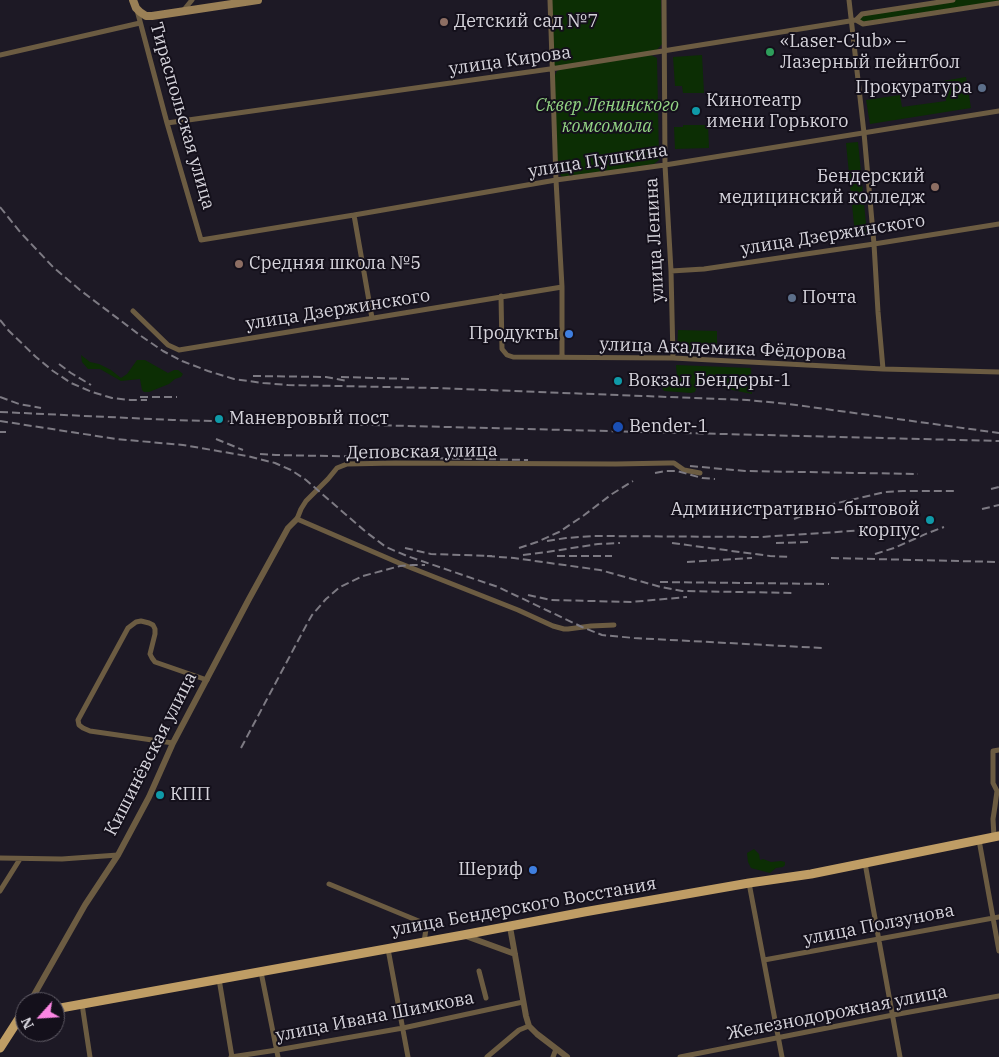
<!DOCTYPE html>
<html>
<head>
<meta charset="utf-8">
<style>
	body { margin:0 }
	#map { position:relative; width:999px; height:1057px; overflow:hidden; background:#1d1925; font-family:"IBM Plex Serif",serif }
	canvas { display:block }
	.north { position:absolute; left:15px; top:992px; width:50px; height:50px; box-sizing:border-box; background:#14101b; border:1px solid #625e68; border-radius:50%; rotate:244deg; font-size:14px; font-weight:700; line-height:20px; text-align:center; color:#d6d4dc }
	.north::after { content:''; display:block; margin:auto; width:18px; height:22px; background:#fc86e3; clip-path:polygon(50% 0,100% 100%,50% 72%,0 100%) }
</style>
</head>
<body>
<div id="map">
<canvas width="999" height="1057"></canvas>
<div class="north">N</div>
</div>
<script>
const c = document.querySelector('canvas').getContext('2d');
c.lineJoin = 'round';
function fillPath(path, color) { c.fillStyle = color; c.fill(path, 'evenodd'); }
const toPath = rows => new Path2D(rows.map(r => 'M' + r).join(''));
function trace(path, color, width, dash) { c.strokeStyle = color; c.lineWidth = width; c.lineCap = dash ? 'butt' : 'round'; c.setLineDash(dash || []); c.stroke(path); }
function label(font, color, halo, rows, align = 'center') {
  c.font = font + ' "IBM Plex Serif",serif'; c.lineWidth = 4; c.setLineDash([]); c.textBaseline = 'middle'; c.strokeStyle = halo; c.fillStyle = color; for (const [text, x, y, turn = 0] of rows) {
    c.save(); c.translate(x, y); c.rotate((+turn || 0) * Math.PI / 180); c.textAlign = isNaN(turn) ? turn : align; if (halo) c.strokeText(text, 0, 0); c.fillText(text, 0, 0); c.restore();
  }
}
const green = toPath([
	[550,0,661,0,662,44,655,52,553,69],
	[953,0,999,0,999,3,863,24,856,20,862,14],
	[651,55,657,58,659,160,654,164,647,165,564,177,561,176,557,168,554,77,557,71,562,69],
	[702,55,704,93,683,93,682,86,675,86,673,57],
	[966,77,971,108,870,124,866,100,900,95,902,107,946,101,943,81],
	[683,125,708,125,709,148,675,149,674,127,683,127],
	[858,142,867,234,855,235,846,143],
	[678,330,717,331,717,346,732,347,732,354,677,353],
	[81,355,90,362,99,364,111,370,121,378,127,374,137,360,145,360,168,373,174,370,178,370,183,374,181,377,175,379,169,384,149,392,144,392,142,390,140,379,121,381,100,369,88,369,82,362],
	[676,365,751,368,752,394,698,383,695,392,691,393,664,391,661,386,663,380,672,377,677,377],
	[754,849,759,854,760,860,763,859,771,862,781,861,785,862,785,865,783,867,776,868,770,873,751,868,748,862,747,853]
]);
const minor = toPath([
	[550,0,556,180,562,287,562,357],
	[664,0,665,165,671,271,673,358],
	[849,0,864,133,874,244,878,312,883,369],
	[137,10,167,123,201,240,354,215,556,180,665,165,999,111],
	[183,11,192,0],
	[856,20,863,24,999,3],
	[0,55,140,23],
	[167,123,557,68,856,20,862,14,953,0],
	[354,215,372,318],
	[671,271,704,269,874,244,999,224],
	[501,296,502,349,507,355,513,357,673,358,883,369,999,372],
	[133,311,168,345,179,350,562,287],
	[614,625,591,626,568,629,564,629,553,626,518,610,399,563,297,519,301,509,306,501,328,479,337,468,347,464,395,463,616,464,669,463,674,463,684,470,700,473],
	[173,743,90,731,83,728,79,725,78,720,128,628,136,622,141,621,149,623,153,625,155,629,155,634,150,654,152,658,155,662,207,680],
	[994,837,993,819,995,806,997,791,993,783,993,751,999,750],
	[979,840,999,951],
	[0,858,62,859,118,855],
	[865,863,900,1057],
	[749,883,782,1057],
	[329,884,421,922,426,929,424,942],
	[0,891,20,859],
	[388,949,408,1057],
	[764,960,999,917],
	[479,971,486,998],
	[261,972,278,1057],
	[219,979,232,1057],
	[82,1004,90,1057],
	[231,1057,277,1050,403,1028,523,1002],
	[487,1057,519,1030,529,1026],
	[553,1057,556,1049],
	[680,1057,893,1015,999,996]
]);
const tertiary = toPath([
	[510,927,526,1016,529,1026,537,1034,567,1057],
	[463,935,515,954],
	[30,1002,85,905,118,855,149,797,173,743,249,599,288,528,297,519]
]);
const secondary = toPath([
	[133,0,136,8,140,12,146,16,152,16,258,0]
]);
const primary = toPath([
	[55,1009,463,935,584,912,749,883,811,874,999,836],
	[0,1048,20,1017,25,1016]
]);
const rail = toPath([
	[0,207,20,232,53,267,80,290,141,336,163,351,182,361,208,371,234,379,263,383,288,385,436,388,747,400,789,404,999,433],
	[0,320,9,331,36,357,53,371,71,383,92,392,112,398,130,400,147,400],
	[59,364,71,373,91,385],
	[253,376,326,377,348,381],
	[341,377,410,379],
	[0,397,19,404,41,408],
	[140,397,177,397],
	[0,412,173,420,999,441],
	[0,421,116,439,183,445,247,456,275,463,291,470,306,480,366,532,386,547,407,556,498,587,582,627,602,635,634,638,822,648],
	[0,432,6,432],
	[216,439,243,450],
	[260,454,276,455,528,460],
	[690,466,745,471,918,474],
	[655,473,666,471,677,471,702,478,715,479],
	[991,489,999,487],
	[982,509,999,505],
	[794,519,833,504,885,492,903,491,957,491],
	[547,541,566,538,594,536,761,537,867,530],
	[672,543,770,556,791,557],
	[776,543,809,542],
	[405,548,431,554,492,556],
	[519,548,537,542,559,532,583,516,612,494,633,481],
	[875,554,894,548,928,533,944,527],
	[523,555,547,552,598,544,620,543],
	[487,556,514,558,600,570,661,587,682,591,795,593],
	[557,556,612,556],
	[831,558,999,562],
	[687,562,752,558],
	[660,582,829,584],
	[528,595,551,600,631,602,687,597],
	[241,748,308,622,312,615,326,599,340,587,363,576,400,566,413,565,425,565]
]);
const markers = [
	[444,22,5,"#8d6e63"],
	[770,52,5,"#2e9e5b"],
	[982,88,5,"#5c6f8a"],
	[696,111,5,"#0f9aa8"],
	[935,187,5,"#8d6e63"],
	[239,264,5,"#8d6e63"],
	[792,298,5,"#5c6f8a"],
	[569,334,5,"#3f7fe0"],
	[618,381,5,"#0f9aa8"],
	[219,419,5,"#0f9aa8"],
	[618,427,6,"#1a4fb4"],
	[930,520,5,"#0f9aa8"],
	[160,795,5,"#0f9aa8"],
	[533,870,5,"#3f7fe0"]
];
const poiNames = [
	["Детский сад №7",454,22],
	["«Laser-Club» –",780,42],
	["Лазерный пейнтбол",780,63],
	["Прокуратура",972,88,"right"],
	["Кинотеатр",706,101],
	["имени Горького",706,122],
	["Бендерский",925,177,"right"],
	["медицинский колледж",925,198,"right"],
	["Средняя школа №5",249,264],
	["Почта",802,298],
	["Продукты",559,334,"right"],
	["Вокзал Бендеры-1",628,381],
	["Маневровый пост",229,419],
	["Bender-1",629,427],
	["Административно-бытовой",920,510,"right"],
	["корпус",920,531,"right"],
	["КПП",170,795],
	["Шериф",523,870,"right"]
];
const streetNames = [
	["улица Кирова",510,61,-8],
	["Тираспольская улица",182,116,74],
	["улица Пушкина",598,161,-9],
	["улица Дзержинского",833,235,-9],
	["улица Ленина",655,240,-93],
	["улица Дзержинского",338,310,-9],
	["улица Академика Фёдорова",723,349,2],
	["Деповская улица",422,452,-1],
	["Кишинёвская улица",151,754,-63],
	["улица Бендерского Восстания",524,907,-10],
	["улица Ползунова",879,925,-11],
	["Железнодорожная улица",837,1013,-11],
	["улица Ивана Шимкова",375,1017,-11]
];
const parkNames = [
	["Сквер Ленинского",607,106],
	["комсомола",607,127]
];
fillPath(green, '#0c2e04');
trace(minor, '#6c5c42', 5);
trace(tertiary, '#6c5c42', 6);
trace(secondary, '#9a8056', 8);
trace(primary, '#bf9d65', 9);
trace(rail, '#7d7a83', 2, [8, 4]);
for (const [x, y, r, color] of markers) { const dot = new Path2D(); dot.arc(x, y, r, 0, 2 * Math.PI); c.fillStyle = color; c.fill(dot); trace(dot, '#14101b', 2); }
label('18px', '#d6d4dc', '#14101b', poiNames, 'left');
label('18px', '#d6d4dc', '#14101b', streetNames);
label('italic 18px', '#93d484', '#14101b', parkNames);
</script>
</body>
</html>
